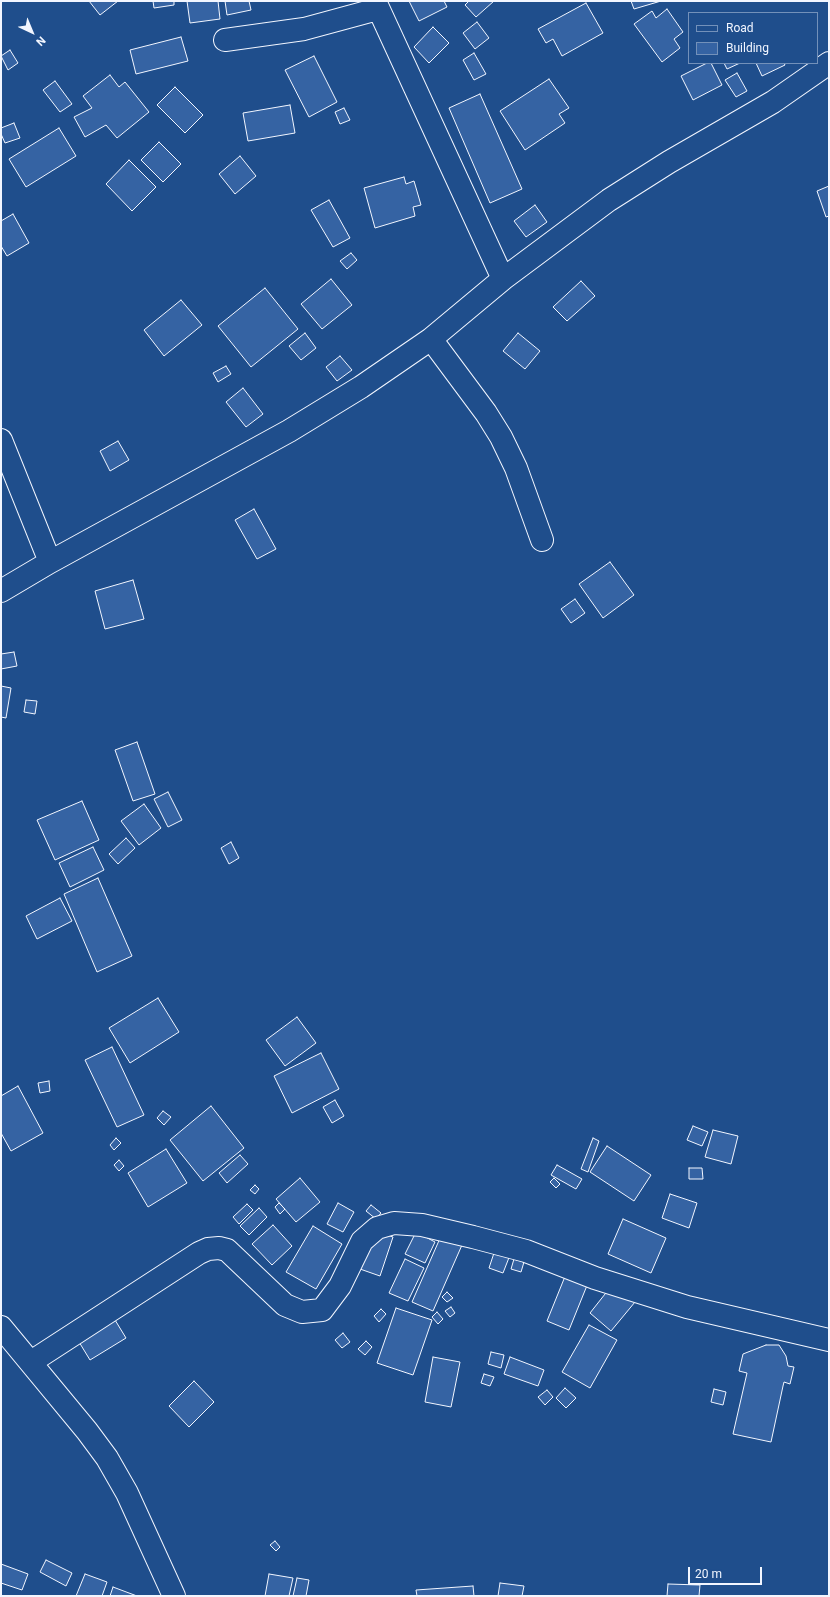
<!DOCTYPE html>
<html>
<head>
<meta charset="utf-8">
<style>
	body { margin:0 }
	#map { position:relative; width:830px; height:1597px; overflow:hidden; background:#1f4e8c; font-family:Roboto,sans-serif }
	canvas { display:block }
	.frame { position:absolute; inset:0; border:2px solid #f2f6ff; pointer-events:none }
	.legend { position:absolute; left:688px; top:12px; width:130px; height:52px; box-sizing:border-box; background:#1f4e8c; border:1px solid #7391ba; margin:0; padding:5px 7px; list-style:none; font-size:12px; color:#f2f6ff }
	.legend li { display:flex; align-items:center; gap:8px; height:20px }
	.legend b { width:20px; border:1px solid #7391ba }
	.north { position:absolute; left:12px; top:12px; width:40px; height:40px; -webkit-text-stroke:3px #1f4e8c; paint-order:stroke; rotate:136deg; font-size:11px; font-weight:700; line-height:16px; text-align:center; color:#f2f6ff }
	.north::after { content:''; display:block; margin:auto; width:14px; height:18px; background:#f2f6ff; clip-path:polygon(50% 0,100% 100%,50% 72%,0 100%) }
	.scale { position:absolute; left:688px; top:1567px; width:74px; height:18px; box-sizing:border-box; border:2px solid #f2f6ff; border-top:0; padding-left:5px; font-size:12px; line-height:14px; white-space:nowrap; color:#f2f6ff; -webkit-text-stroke:3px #1f4e8c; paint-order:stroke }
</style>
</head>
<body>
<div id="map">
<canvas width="830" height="1597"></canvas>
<div class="frame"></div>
<ul class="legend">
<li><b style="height:5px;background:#1f4e8c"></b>Road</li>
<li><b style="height:11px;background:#3563a3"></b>Building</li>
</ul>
<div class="north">N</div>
<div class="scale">20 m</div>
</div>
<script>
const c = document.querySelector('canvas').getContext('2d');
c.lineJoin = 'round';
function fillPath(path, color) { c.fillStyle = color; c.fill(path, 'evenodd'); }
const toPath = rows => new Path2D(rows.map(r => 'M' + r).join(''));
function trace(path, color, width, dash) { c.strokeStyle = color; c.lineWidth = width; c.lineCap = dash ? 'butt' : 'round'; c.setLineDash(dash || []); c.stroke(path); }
const building = toPath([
	[89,1,118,1,100,15,89,1],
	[153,1,174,1,174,5,154,8,153,1],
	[187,1,218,1,220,19,190,23,187,1],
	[225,1,249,1,251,10,227,15,225,1],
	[409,1,444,1,447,7,419,21,409,1],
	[469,1,494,1,476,17,465,5,469,1],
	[631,1,661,1,634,9,631,1],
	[586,3,603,33,562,56,553,39,546,43,538,29,586,3],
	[667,9,683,32,674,39,680,48,662,62,634,24,652,11,656,18,667,9],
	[477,22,489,38,475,49,463,33,477,22],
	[433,27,449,43,429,63,414,47,433,27],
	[181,37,188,61,136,74,130,50,181,37],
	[10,50,18,63,8,70,1,56,10,50],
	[474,53,486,74,474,80,463,60,474,53],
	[314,56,337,102,309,117,285,70,314,56],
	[707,63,711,63,722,85,693,100,681,76,707,63],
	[724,63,740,63,727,69,724,63],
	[756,63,784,63,785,65,762,76,756,63],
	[737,73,747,91,736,97,725,80,737,73],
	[110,75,119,87,125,82,149,112,117,138,106,125,85,137,74,117,92,108,83,96,110,75],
	[549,79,569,108,559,114,565,123,525,150,500,111,549,79],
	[55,81,72,104,60,112,43,90,55,81],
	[175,87,203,115,185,133,157,105,175,87],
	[480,94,522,189,490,203,449,108,480,94],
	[290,105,295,133,248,141,243,113,290,105],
	[344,108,350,120,340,124,335,112,344,108],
	[14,123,20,138,5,143,1,134,1,128,14,123],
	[59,128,76,156,26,187,9,159,59,128],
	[159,142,181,164,163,182,141,160,159,142],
	[240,156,256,176,235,194,219,174,240,156],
	[129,160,156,187,132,211,106,184,129,160],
	[404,177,406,184,414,181,421,205,413,207,415,216,375,228,364,188,404,177],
	[829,186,829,216,826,217,817,191,829,186],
	[329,200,350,238,333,247,311,210,329,200],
	[535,205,547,222,526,237,514,221,535,205],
	[13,214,29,243,7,256,1,246,1,221,13,214],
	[351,253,357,260,347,269,340,261,351,253],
	[331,279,352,305,322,329,301,304,331,279],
	[581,281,595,296,567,321,553,307,581,281],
	[265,288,298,329,251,367,218,326,265,288],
	[181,300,202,325,164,356,144,330,181,300],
	[305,333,316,348,301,360,289,346,305,333],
	[518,333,540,351,525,369,503,351,518,333],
	[340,356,352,370,337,381,326,367,340,356],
	[226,366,231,374,218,382,213,373,226,366],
	[243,388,263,414,246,427,226,402,243,388],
	[118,441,129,460,110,471,100,451,118,441],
	[254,509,276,549,257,559,235,520,254,509],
	[610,562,634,595,603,618,579,584,610,562],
	[133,580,144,619,105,629,95,591,133,580],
	[575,599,585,613,571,623,561,609,575,599],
	[14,652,17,666,1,669,1,654,14,652],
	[1,686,11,688,6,718,1,717,1,686],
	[26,700,37,701,35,714,24,712,26,700],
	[137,742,155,794,133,801,115,750,137,742],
	[168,792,182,820,168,827,154,799,168,792],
	[82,801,99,840,55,860,37,820,82,801],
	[144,804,161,828,139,845,121,821,144,804],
	[126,838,135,848,118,864,109,854,126,838],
	[231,842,239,858,229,864,221,848,231,842],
	[93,847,104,870,70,887,59,863,93,847],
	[98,878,132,956,97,972,64,894,98,878],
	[60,898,72,921,37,939,26,916,60,898],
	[158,998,179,1032,130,1063,109,1028,158,998],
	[297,1017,316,1043,285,1066,266,1040,297,1017],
	[112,1047,144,1115,117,1127,85,1060,112,1047],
	[321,1053,339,1089,292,1113,274,1076,321,1053],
	[49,1081,50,1091,40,1093,38,1083,49,1081],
	[18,1086,43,1133,11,1151,1,1133,1,1096,18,1086],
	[335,1100,344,1116,332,1123,323,1107,335,1100],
	[211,1106,244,1148,203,1181,170,1140,211,1106],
	[163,1111,171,1117,164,1125,157,1118,163,1111],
	[693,1126,708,1132,702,1146,687,1140,693,1126],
	[713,1130,738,1136,731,1164,705,1157,713,1130],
	[116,1138,121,1143,114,1150,110,1145,116,1138],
	[593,1138,599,1141,588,1172,581,1169,593,1138],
	[607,1146,651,1175,634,1201,590,1172,607,1146],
	[166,1149,187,1183,148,1207,128,1173,166,1149],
	[240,1155,248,1164,227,1183,219,1173,240,1155],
	[119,1160,124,1166,119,1171,114,1165,119,1160],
	[557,1165,582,1179,576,1189,551,1175,557,1165],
	[689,1168,702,1168,703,1179,689,1179,689,1168],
	[300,1178,320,1202,296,1222,276,1199,300,1178],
	[554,1178,560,1184,556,1188,550,1182,554,1178],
	[255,1185,259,1189,255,1194,250,1190,255,1185],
	[670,1194,697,1203,689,1228,662,1218,670,1194],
	[279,1203,285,1209,280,1214,275,1207,279,1203],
	[338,1203,354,1212,343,1232,327,1224,338,1203],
	[247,1204,253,1210,239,1224,233,1217,247,1204],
	[371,1205,381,1213,376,1219,366,1211,371,1205],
	[259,1208,267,1217,249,1235,240,1226,259,1208],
	[623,1219,666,1238,651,1273,608,1254,623,1219],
	[273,1225,292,1246,272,1265,252,1244,273,1225],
	[313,1226,342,1244,316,1289,286,1272,313,1226],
	[373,1230,393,1237,380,1276,360,1269,373,1230],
	[416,1232,435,1242,425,1263,405,1254,416,1232],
	[441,1236,462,1245,433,1311,412,1302,441,1236],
	[495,1250,510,1255,503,1273,489,1268,495,1250],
	[405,1259,424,1268,408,1301,389,1293,405,1259],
	[514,1259,524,1262,521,1272,511,1269,514,1259],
	[566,1274,588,1283,569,1330,547,1321,566,1274],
	[613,1284,635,1302,611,1331,590,1313,613,1284],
	[447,1292,453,1298,447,1302,442,1297,447,1292],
	[451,1307,455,1313,450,1317,445,1311,451,1307],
	[396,1308,432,1320,413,1375,377,1363,396,1308],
	[381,1309,386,1314,379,1322,374,1316,381,1309],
	[437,1312,443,1319,438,1324,432,1317,437,1312],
	[112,1315,126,1338,90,1360,76,1337,112,1315],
	[589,1325,617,1340,590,1388,562,1372,589,1325],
	[343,1333,350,1342,342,1348,335,1340,343,1333],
	[366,1341,372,1347,365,1355,358,1349,366,1341],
	[766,1345,779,1345,786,1356,788,1366,794,1367,790,1384,784,1382,783,1386,771,1442,733,1434,747,1373,739,1371,743,1354,766,1345],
	[491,1352,504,1355,501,1368,488,1364,491,1352],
	[433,1357,460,1362,451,1407,425,1402,433,1357],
	[510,1357,544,1370,538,1386,504,1374,510,1357],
	[484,1374,494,1377,490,1386,481,1383,484,1374],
	[194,1381,214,1402,189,1427,169,1406,194,1381],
	[565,1388,576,1398,566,1408,556,1398,565,1388],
	[714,1389,726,1392,723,1405,711,1402,714,1389],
	[547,1390,553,1397,545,1405,538,1397,547,1390],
	[275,1541,280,1547,276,1551,270,1545,275,1541],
	[46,1560,72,1573,66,1586,40,1572,46,1560],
	[1,1564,28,1574,22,1590,1,1583,1,1564],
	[85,1574,107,1582,102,1596,76,1596,85,1574],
	[269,1574,293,1578,289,1596,265,1596,269,1574],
	[297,1578,309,1580,306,1596,293,1596,297,1578],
	[500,1583,524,1586,522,1596,498,1596,500,1583],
	[668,1584,700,1585,699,1596,667,1596,668,1584],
	[473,1586,474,1596,417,1596,416,1590,473,1586],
	[113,1587,137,1596,110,1596,113,1587]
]);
const minor = toPath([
	[375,1,503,279],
	[225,40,304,29,378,9],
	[431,339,486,413,501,437,516,468,542,540],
	[1,440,50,562],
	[1,591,50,562,289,431,361,387,431,339,503,279,609,200,669,162,773,102,829,63],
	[1,1327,87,1431,107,1458,127,1493,174,1596],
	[31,1362,199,1253,208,1249,219,1248,227,1250,285,1305,302,1312,322,1310,340,1286,362,1241,377,1228,394,1223,422,1225,473,1237,526,1251,595,1278,687,1307,829,1340]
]);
fillPath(building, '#3563a3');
trace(building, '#f2f6ff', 1);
trace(minor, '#f2f6ff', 24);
trace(minor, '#1f4e8c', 22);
</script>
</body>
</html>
